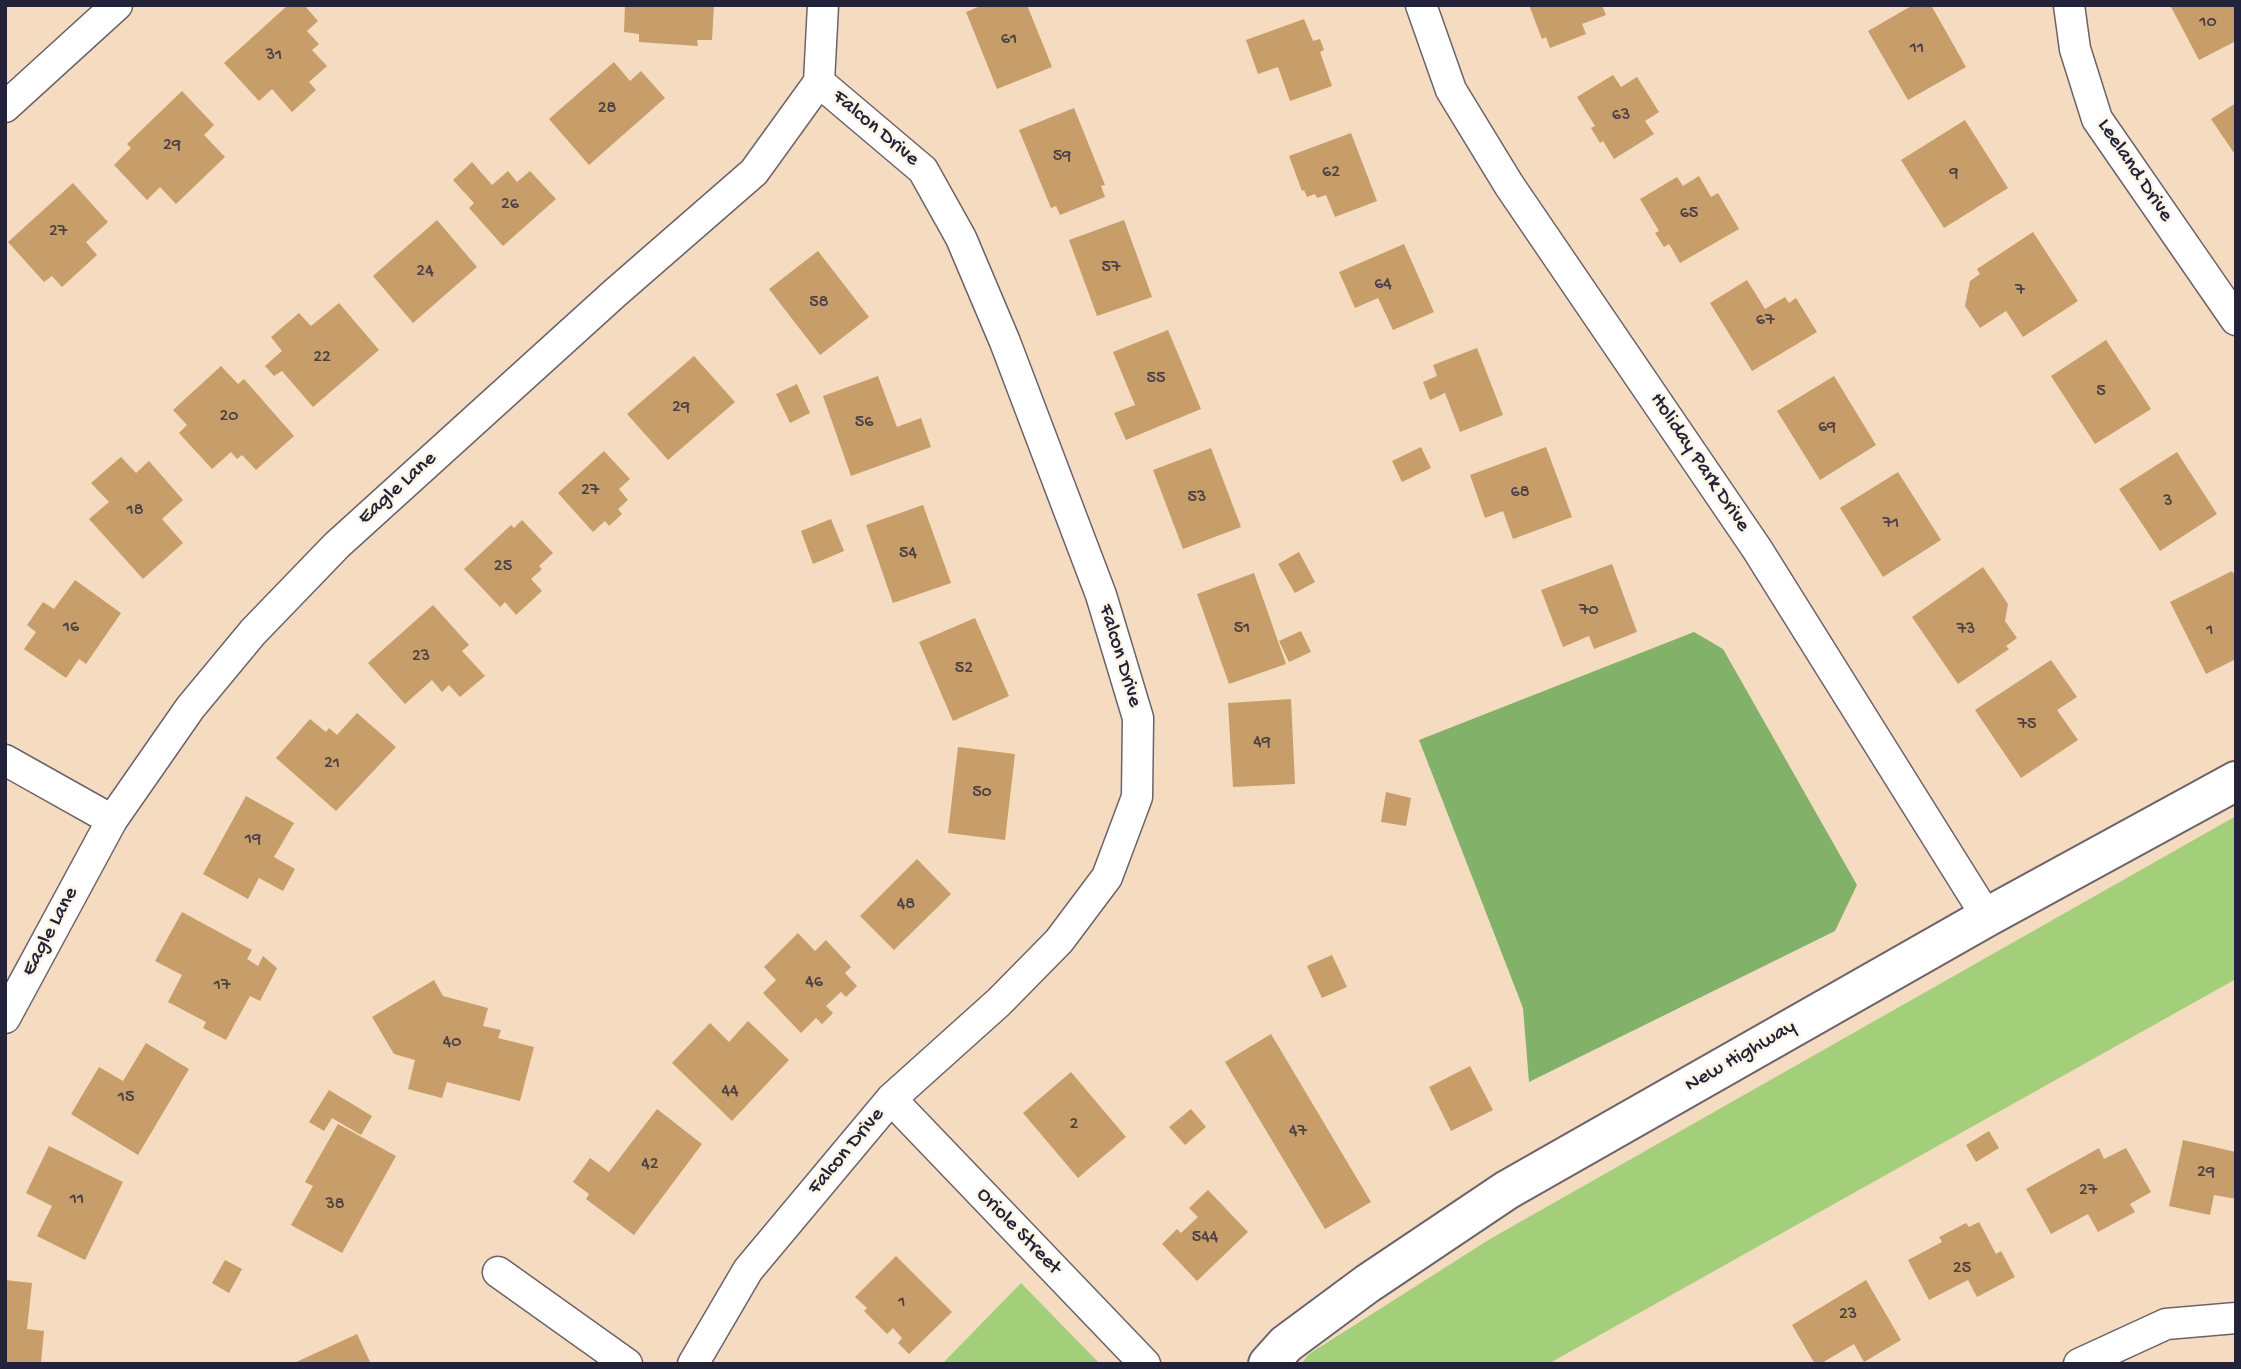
<!DOCTYPE html>
<html>
<head>
<meta charset="utf-8">
<style>
	body { margin:0 }
	#map { position:relative; width:2241px; height:1369px; overflow:hidden; background:#f5dcc0; font-family:"Gochi Hand",sans-serif }
	canvas { display:block }
	.frame { position:absolute; inset:0; border:7px solid #22223b; pointer-events:none }
</style>
</head>
<body>
<div id="map">
<canvas width="2241" height="1369"></canvas>
<div class="frame"></div>
</div>
<script>
const c = document.querySelector('canvas').getContext('2d');
c.lineJoin = 'round';
function fillPath(path, color) { c.fillStyle = color; c.fill(path, 'evenodd'); }
const toPath = rows => new Path2D(rows.map(r => 'M' + r).join(''));
function trace(path, color, width, dash) { c.strokeStyle = color; c.lineWidth = width; c.lineCap = dash ? 'butt' : 'round'; c.setLineDash(dash || []); c.stroke(path); }
function label(font, color, halo, rows, align = 'center') {
  c.font = font + ' "Gochi Hand",sans-serif'; c.lineWidth = 5; c.setLineDash([]); c.textBaseline = 'middle'; c.strokeStyle = halo; c.fillStyle = color; for (const [text, x, y, turn = 0] of rows) {
    c.save(); c.translate(x, y); c.rotate((+turn || 0) * Math.PI / 180); c.textAlign = isNaN(turn) ? turn : align; if (halo) c.strokeText(text, 0, 0); c.fillText(text, 0, 0); c.restore();
  }
}
const green = toPath([
	[2236,816,2236,979,1548,1364,1301,1364,1309,1354,1490,1239],
	[1021,1283,1100,1364,942,1364]
]);
const forest = toPath([
	[1694,632,1723,649,1857,885,1835,931,1529,1082,1523,1008,1419,740]
]);
const building = toPath([
	[288,5,304,5,318,21,307,31,319,44,312,50,327,66,309,82,316,90,292,112,272,89,259,101,224,63],
	[625,5,714,5,712,40,697,40,698,46,639,42,639,34,624,32],
	[983,5,1027,5,1052,67,997,89,966,12],
	[1529,5,1602,5,1606,15,1582,24,1586,34,1550,48,1546,37,1542,39],
	[1913,5,1931,5,1966,67,1908,100,1868,31],
	[2170,5,2236,5,2236,41,2199,60],
	[1304,19,1313,41,1320,39,1324,50,1320,52,1332,86,1290,101,1278,67,1258,74,1246,40],
	[614,62,630,81,641,71,665,98,589,165,549,119],
	[1613,75,1621,87,1637,77,1659,112,1645,121,1654,134,1614,159,1603,141,1600,143,1591,128,1595,126,1577,97],
	[182,91,214,125,204,135,225,157,176,204,160,187,147,200,114,165,131,148,127,144],
	[2236,103,2236,156,2211,119],
	[1074,108,1105,185,1101,186,1105,197,1060,215,1056,206,1051,208,1019,130],
	[1965,120,2008,188,1944,228,1901,160],
	[1351,133,1377,201,1335,217,1326,195,1317,198,1315,194,1307,197,1304,190,1302,191,1289,156],
	[472,162,492,185,508,171,517,182,530,171,556,199,503,246,469,208,474,203,453,180],
	[1699,176,1711,197,1718,193,1739,229,1680,263,1669,244,1664,247,1655,233,1659,231,1640,199,1677,177,1683,186],
	[73,183,108,222,86,242,97,255,62,287,52,276,44,282,8,242],
	[437,220,477,267,413,323,373,276],
	[1124,220,1152,297,1097,316,1069,240],
	[2033,232,2078,301,2023,337,2006,311,1980,328,1965,306,1970,281,1980,274,1977,269],
	[1404,244,1434,312,1393,330,1378,298,1355,308,1339,272],
	[818,251,869,317,820,355,769,289],
	[1747,280,1765,309,1785,297,1789,303,1796,298,1817,332,1752,371,1710,303],
	[339,303,379,350,313,407,282,371,274,376,265,366,282,351,271,337,299,313,311,326],
	[1168,330,1201,409,1126,440,1114,413,1135,405,1113,352],
	[2106,340,2151,409,2095,444,2051,376],
	[1477,348,1503,415,1460,432,1445,393,1430,400,1423,382,1437,376,1433,365],
	[694,356,735,402,668,460,627,414],
	[221,366,238,384,244,379,294,436,256,470,242,455,237,459,231,452,212,469,179,433,187,425,173,410],
	[878,376,897,427,921,418,931,447,851,476,823,396],
	[1834,376,1876,445,1820,480,1777,411],
	[797,384,810,413,790,423,776,394],
	[1421,447,1431,468,1402,482,1392,461],
	[1546,447,1572,517,1513,539,1503,511,1485,518,1470,475],
	[1211,448,1241,527,1183,549,1153,470],
	[604,451,630,479,619,489,628,500,618,509,622,514,609,526,605,521,593,532,558,493],
	[2177,452,2217,514,2160,551,2119,489],
	[121,457,136,473,149,461,183,500,162,519,183,543,143,579,89,519,109,502,91,483],
	[1898,472,1941,540,1883,577,1840,508],
	[923,505,951,583,893,603,866,525],
	[831,519,844,551,813,564,801,531],
	[522,520,553,553,539,566,542,569,531,579,542,591,516,615,505,602,500,607,464,569,511,525,514,528],
	[1299,552,1315,582,1295,593,1278,564],
	[1612,564,1637,632,1594,649,1589,636,1563,647,1541,590],
	[1983,567,2008,604,2005,621,2017,638,2006,646,2009,649,1958,684,1912,617],
	[2232,571,2236,577,2236,659,2206,674,2170,602],
	[1254,573,1286,664,1229,684,1197,594],
	[75,580,121,613,86,664,79,659,66,678,24,649,36,632,27,625,43,602,54,609],
	[433,605,469,645,462,651,485,676,460,697,449,685,442,692,432,680,405,704,368,663],
	[975,618,1009,696,953,721,919,642],
	[1301,631,1311,652,1289,662,1279,641],
	[2051,660,2077,697,2057,710,2078,740,2021,778,1975,710],
	[1291,699,1295,784,1233,787,1228,703],
	[357,713,396,747,336,811,276,758,310,719,326,732,329,728,337,735],
	[958,747,1015,754,1005,840,948,833],
	[1386,792,1411,798,1406,826,1381,822],
	[246,796,294,823,274,857,295,869,283,891,259,878,248,899,203,874],
	[917,859,951,894,894,950,860,916],
	[182,912,252,950,247,959,258,966,263,956,277,968,260,1001,250,996,226,1040,203,1028,206,1022,168,1002,182,975,155,961],
	[798,933,815,951,826,940,851,967,845,973,857,986,846,997,841,992,826,1006,833,1013,822,1024,816,1018,801,1033,763,993,776,980,764,967],
	[1332,955,1347,987,1322,998,1307,966],
	[434,980,443,996,488,1008,483,1026,501,1030,498,1038,534,1047,520,1101,447,1082,442,1098,408,1089,415,1060,394,1054,372,1017],
	[748,1021,789,1060,732,1121,672,1063,710,1023,729,1042],
	[1271,1034,1371,1202,1325,1229,1225,1062],
	[146,1043,189,1069,138,1155,71,1114,99,1067,123,1081],
	[1470,1066,1493,1110,1451,1131,1429,1087],
	[1071,1072,1126,1137,1078,1178,1023,1113],
	[329,1090,372,1116,361,1135,332,1118,324,1131,309,1122],
	[657,1109,702,1144,634,1235,586,1199,589,1194,573,1182,590,1158,609,1172],
	[1191,1109,1206,1127,1185,1145,1169,1127],
	[338,1124,396,1156,342,1253,291,1225,313,1186,305,1182],
	[1989,1131,1999,1148,1976,1162,1966,1145],
	[2183,1140,2236,1152,2236,1199,2214,1195,2210,1215,2169,1206],
	[49,1146,123,1182,85,1260,37,1236,52,1206,26,1193],
	[2099,1148,2104,1159,2126,1148,2151,1192,2130,1204,2135,1212,2098,1232,2088,1214,2051,1234,2026,1189],
	[1208,1190,1248,1232,1197,1281,1162,1244,1177,1229,1181,1233,1198,1217,1189,1208],
	[1979,1222,1996,1254,2001,1251,2015,1277,1977,1297,1968,1280,1929,1300,1908,1260,1942,1242,1939,1237,1966,1223,1969,1227],
	[896,1256,952,1312,909,1354,898,1343,902,1338,893,1328,887,1334,864,1311,867,1308,855,1297],
	[225,1260,242,1269,229,1293,212,1283],
	[5,1280,32,1283,27,1329,44,1331,41,1363,5,1364],
	[1866,1280,1901,1340,1864,1362,1854,1344,1820,1364,1815,1364,1792,1325],
	[357,1334,371,1364,292,1364]
]);
const street = toPath([
	[1421,5,1451,90,1509,185,1757,549,1987,917],
	[2069,5,2075,49,2097,119,2236,320],
	[5,107,117,5],
	[5,760,112,820],
	[5,1018,112,820,190,708,253,632,337,545,615,293,754,172,819,82,823,5],
	[891,1099,1145,1364],
	[498,1272,627,1364],
	[693,1364,748,1270,891,1099,999,1002,1059,941,1107,877,1137,797,1138,718,1101,595,1005,342,961,238,923,170,819,82],
	[2079,1364,2166,1324,2236,1318]
]);
const secondary = toPath([
	[1268,1364,1286,1344,1367,1284,1507,1190,1987,917,2236,781]
]);
const numberNames = [
	["10",2208,23],
	["61",1009,40],
	["11",1917,49],
	["31",274,56],
	["28",607,109],
	["63",1621,116],
	["29",172,146],
	["59",1062,157],
	["62",1331,173],
	["9",1954,174],
	["26",510,205],
	["65",1689,214],
	["27",58,232],
	["57",1111,268],
	["24",425,272],
	["64",1383,285],
	["7",2020,291],
	["58",819,303],
	["67",1765,321],
	["22",322,358],
	["55",1156,379],
	["5",2101,392],
	["29",681,408],
	["20",229,417],
	["56",864,423],
	["69",1827,428],
	["27",590,491],
	["68",1520,493],
	["53",1197,498],
	["3",2168,502],
	["18",135,511],
	["71",1891,524],
	["54",908,554],
	["25",503,567],
	["70",1589,611],
	["16",71,628],
	["51",1242,629],
	["73",1966,630],
	["1",2210,631],
	["23",421,657],
	["52",964,669],
	["75",2027,725],
	["49",1262,743],
	["21",332,764],
	["50",982,793],
	["19",253,840],
	["48",906,905],
	["46",814,983],
	["17",222,986],
	["40",452,1043],
	["44",730,1092],
	["15",126,1098],
	["2",1074,1125],
	["47",1298,1132],
	["42",650,1165],
	["29",2206,1173],
	["27",2088,1191],
	["11",77,1200],
	["38",335,1205],
	["544",1205,1238],
	["25",1962,1269],
	["1",902,1303],
	["23",1848,1315]
];
const streetNames = [
	["Falcon Drive",875,129,40],
	["Leeland Drive",2134,171,56],
	["Holiday Park Drive",1699,463,56],
	["Eagle Lane",398,489,-42],
	["Falcon Drive",1119,656,73],
	["Eagle Lane",51,932,-62],
	["New Highway",1741,1057,-30],
	["Falcon Drive",847,1152,-50],
	["Oriole Street",1018,1232,46]
];
fillPath(green, '#a3ce7a');
fillPath(forest, '#82b16a');
fillPath(building, '#c79d69');
trace(street, '#6c636a', 33);
trace(secondary, '#6c636a', 42);
trace(street, '#fff', 30);
trace(secondary, '#fff', 38);
label('18px', '#4b4146', null, numberNames);
label('21px', '#22223b', '#fcf5e5', streetNames);
</script>
</body>
</html>
